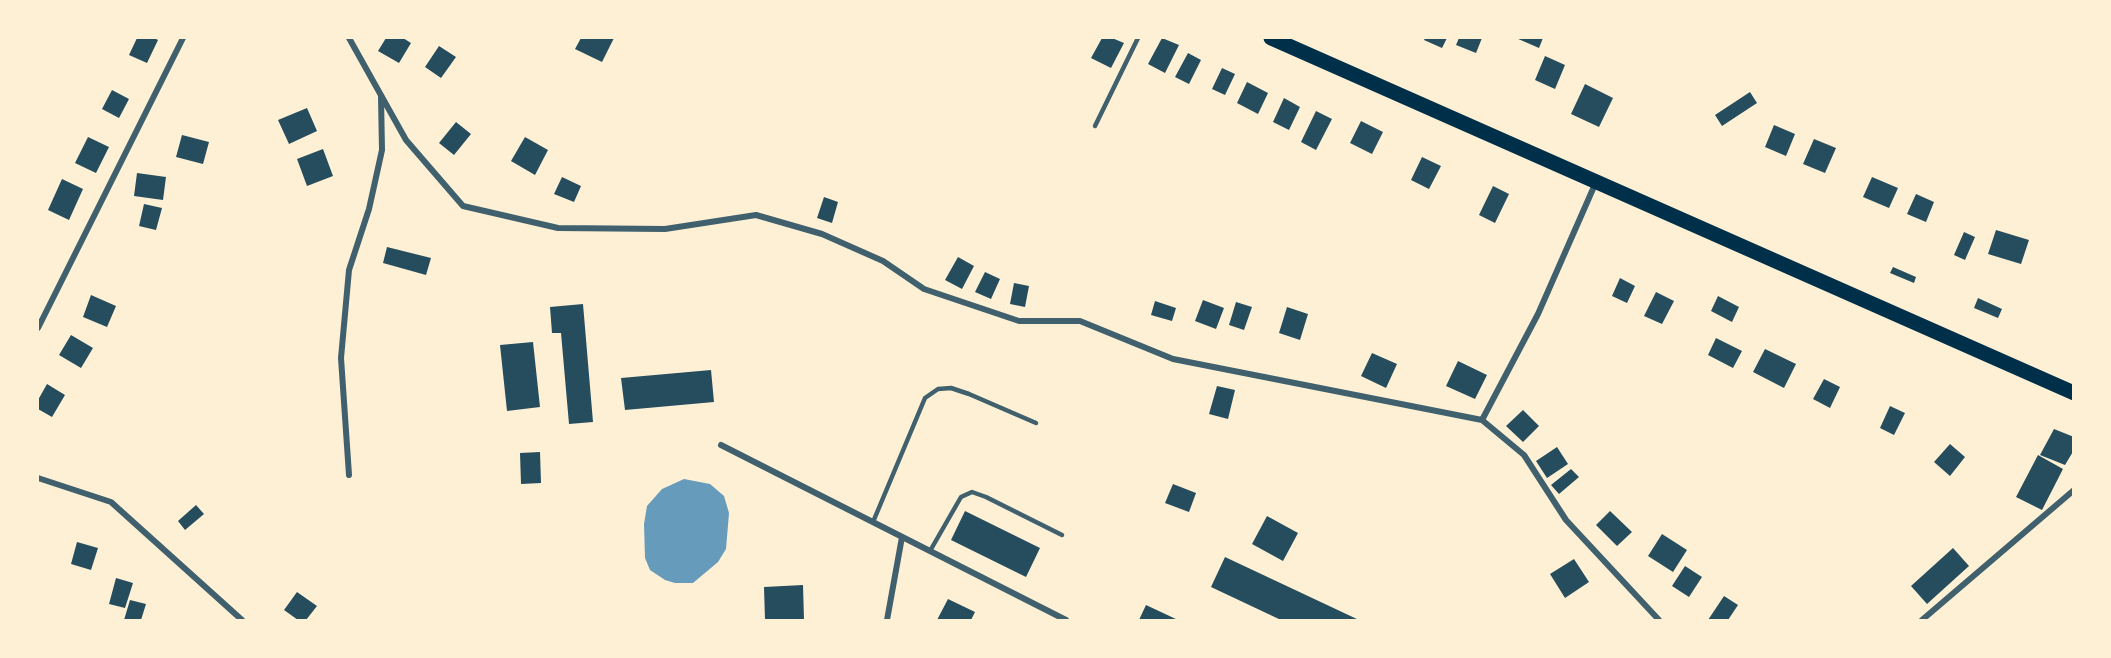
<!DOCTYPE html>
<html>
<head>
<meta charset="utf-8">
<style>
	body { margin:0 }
	#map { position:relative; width:2111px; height:658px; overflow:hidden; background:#fdf0d5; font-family:Manrope,sans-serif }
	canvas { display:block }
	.frame { position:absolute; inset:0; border:39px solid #fdf0d5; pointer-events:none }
</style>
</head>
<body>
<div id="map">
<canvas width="2111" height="658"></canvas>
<div class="frame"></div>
</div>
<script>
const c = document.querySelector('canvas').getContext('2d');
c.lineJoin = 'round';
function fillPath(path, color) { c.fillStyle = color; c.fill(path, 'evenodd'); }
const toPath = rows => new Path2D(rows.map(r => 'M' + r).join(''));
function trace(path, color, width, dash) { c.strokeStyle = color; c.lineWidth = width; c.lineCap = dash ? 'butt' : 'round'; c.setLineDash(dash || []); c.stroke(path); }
const water = toPath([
	[684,479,710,484,724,496,729,513,726,549,718,562,693,583,675,583,665,580,650,570,645,558,644,524,647,506,662,489]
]);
const building = toPath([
	[137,38,154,38,158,40,147,63,129,55],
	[386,38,403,38,411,43,399,63,378,51],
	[581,38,614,38,602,62,575,49],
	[1102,38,1112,38,1124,43,1111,68,1091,58],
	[1162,38,1179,45,1165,73,1148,64],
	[1425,38,1447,38,1442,48,1424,40],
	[1459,38,1482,38,1476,53,1456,45],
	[1516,38,1543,38,1539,48],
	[439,46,456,57,441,78,425,67],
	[1188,53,1201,60,1189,84,1175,77],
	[1545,56,1565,65,1555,89,1535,80],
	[1222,68,1235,74,1225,95,1212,89],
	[1247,82,1268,93,1258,114,1237,103],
	[1585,84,1613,98,1599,127,1571,114],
	[112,90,129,99,119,118,102,109],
	[1750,92,1757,103,1722,126,1715,115],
	[1284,98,1300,107,1289,130,1273,122],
	[307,108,317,131,289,144,278,120],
	[1316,111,1332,119,1316,150,1301,142],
	[1361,121,1383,132,1372,154,1350,143],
	[456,122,471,134,454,155,439,143],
	[1774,125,1795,134,1786,156,1765,147],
	[182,135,209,142,203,164,176,157],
	[88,137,109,147,96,173,75,163],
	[525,137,548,150,535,175,511,161],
	[1814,139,1836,148,1825,173,1803,164],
	[323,149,333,176,307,186,297,159],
	[1422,157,1441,166,1429,189,1411,180],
	[137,173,166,177,163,200,134,196],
	[562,177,581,186,574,202,554,194],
	[1872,177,1898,188,1889,208,1863,197],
	[62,179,83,189,69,220,48,210],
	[1493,186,1509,194,1495,223,1479,215],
	[1916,194,1934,202,1926,222,1907,214],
	[824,197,838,202,832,223,817,218],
	[144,204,162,208,156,230,139,226],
	[1996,230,2029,240,2021,264,1988,254],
	[1964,232,1975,237,1965,260,1954,255],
	[387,247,431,258,426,275,383,263],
	[958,257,974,266,962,289,945,280],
	[1893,267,1916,277,1914,283,1890,273],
	[985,272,1000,279,991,299,975,292],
	[1620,278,1635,286,1627,303,1612,296],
	[1014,283,1029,286,1025,307,1010,304],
	[1656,292,1674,301,1662,324,1644,316],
	[91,295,116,306,107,327,83,317],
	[1718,296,1739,307,1732,322,1711,311],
	[1978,298,2002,309,1998,318,1974,308],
	[1203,300,1224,308,1216,329,1195,321],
	[1155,301,1176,308,1172,321,1151,315],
	[1236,302,1252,307,1244,330,1229,325],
	[583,304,593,422,569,424,561,333,552,333,550,307],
	[1287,307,1308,314,1300,340,1279,333],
	[71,335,93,348,81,368,59,355],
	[1716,338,1742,351,1733,368,1708,355],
	[533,342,540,407,507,411,500,345],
	[1765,349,1796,364,1784,388,1753,372],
	[1372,353,1397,364,1386,388,1361,376],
	[1458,361,1487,375,1475,399,1446,386],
	[711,370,714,402,625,410,621,378],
	[1824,379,1840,387,1830,408,1813,399],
	[47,384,65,395,52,417,38,409,38,400],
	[1217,386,1235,390,1228,419,1209,414],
	[1890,406,1905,413,1894,435,1880,428],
	[1523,410,1539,426,1523,442,1506,426],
	[2054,429,2074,437,2074,450,2065,465,2040,455],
	[1950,444,1965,457,1950,476,1934,462],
	[1557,447,1568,464,1547,478,1536,461],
	[540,452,541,483,521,484,520,453],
	[2038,455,2063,469,2042,510,2016,497],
	[1571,469,1579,477,1559,494,1551,485],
	[1173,484,1196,493,1189,512,1165,503],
	[196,505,204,514,185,530,178,521],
	[965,511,1040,548,1026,577,951,540],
	[1610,511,1632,532,1617,546,1596,525],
	[1267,516,1298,533,1283,561,1252,544],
	[1662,534,1687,550,1673,572,1648,556],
	[77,542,98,548,91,570,71,564],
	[1953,548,1969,566,1927,604,1911,586],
	[1225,557,1359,620,1281,620,1211,587],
	[1574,559,1589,582,1565,598,1550,574],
	[1685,566,1702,577,1689,597,1672,586],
	[116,578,133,583,125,608,109,604],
	[803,585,804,620,765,620,764,587],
	[297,592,317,606,306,620,298,620,284,610],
	[1724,596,1738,605,1728,620,1708,620],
	[948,599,975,612,971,620,937,620],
	[130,600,146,604,141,620,124,620],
	[1146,605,1178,620,1139,620]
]);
const service = toPath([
	[1095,126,1138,38],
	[873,522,925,398,938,389,951,388,969,394,1036,423],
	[930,551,961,497,972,492,986,497,1062,535]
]);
const minor = toPath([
	[349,38,406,140,463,206,558,228,665,229,756,215,822,234,883,261,924,289,1019,321,1080,321,1173,359,1482,420,1524,455,1566,520,1659,620],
	[38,328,183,38],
	[1482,420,1538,314,1596,182],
	[721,445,1066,620],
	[349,475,341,358,349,270,369,209,382,150,381,97],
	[38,478,111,502,242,620],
	[887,620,902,537],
	[1922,620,2074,490]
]);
const trunk = toPath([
	[1271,38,2074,393]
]);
fillPath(water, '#669bbc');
fillPath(building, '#264d5e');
trace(service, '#3f606c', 4.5);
trace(minor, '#3f606c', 6);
trace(trunk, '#003049', 15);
</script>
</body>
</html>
